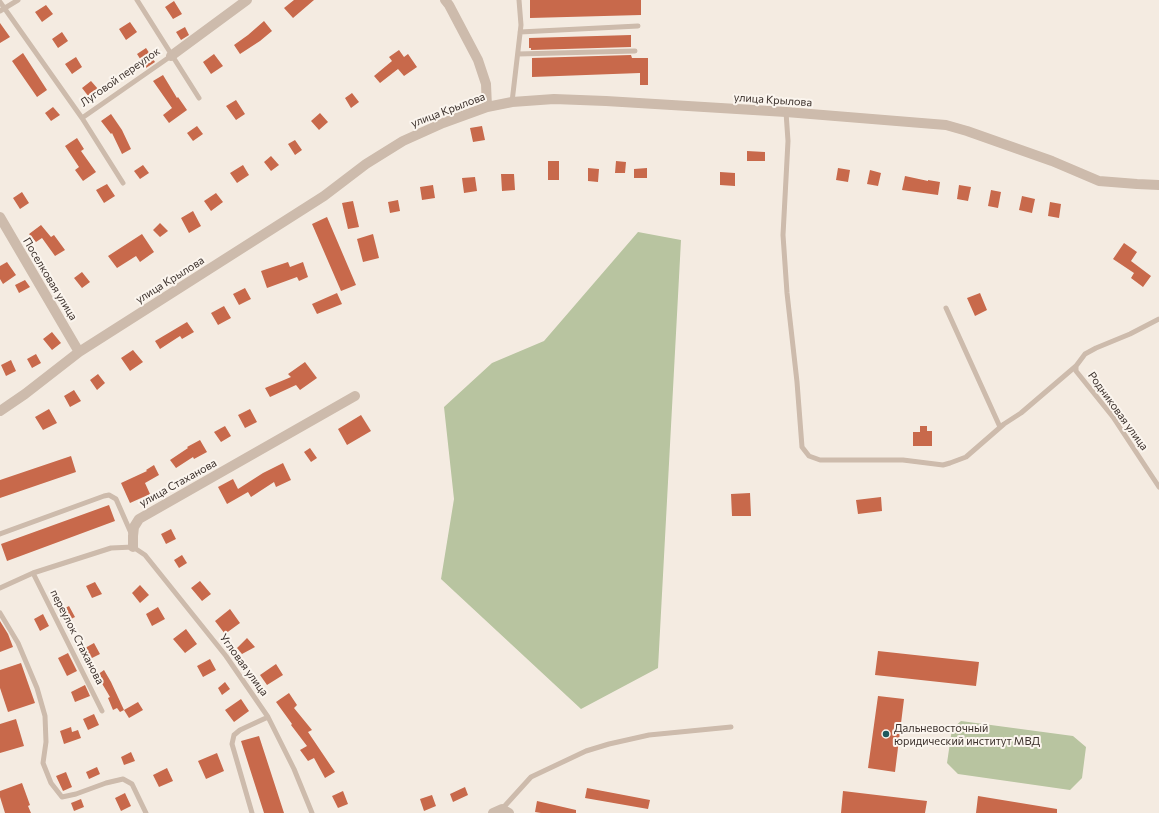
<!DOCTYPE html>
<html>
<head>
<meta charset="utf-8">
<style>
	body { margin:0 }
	canvas { display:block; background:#f4ebe1 }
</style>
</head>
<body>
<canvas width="1159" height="813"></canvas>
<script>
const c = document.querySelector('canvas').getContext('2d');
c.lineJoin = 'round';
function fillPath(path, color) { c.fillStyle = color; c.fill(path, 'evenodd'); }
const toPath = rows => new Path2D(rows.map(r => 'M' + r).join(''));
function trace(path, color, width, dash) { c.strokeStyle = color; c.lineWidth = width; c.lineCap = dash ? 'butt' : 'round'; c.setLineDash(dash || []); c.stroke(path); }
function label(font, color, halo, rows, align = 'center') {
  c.font = font + ' Commissioner,sans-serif'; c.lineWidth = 4; c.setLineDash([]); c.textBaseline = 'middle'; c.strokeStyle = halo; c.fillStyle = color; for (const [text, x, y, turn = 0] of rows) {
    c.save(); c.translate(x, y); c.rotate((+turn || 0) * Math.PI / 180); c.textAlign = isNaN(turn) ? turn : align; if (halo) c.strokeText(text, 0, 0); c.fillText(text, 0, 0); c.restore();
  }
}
const green = toPath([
	[638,232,681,240,658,668,581,709,441,579,454,499,444,407,492,363,544,341],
	[961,721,1073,736,1086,747,1082,778,1070,790,958,774,947,763,952,729]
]);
const building = toPath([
	[294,0,314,0,293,18,284,8],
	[530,0,641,0,641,15,530,18],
	[174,1,182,14,173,19,165,7],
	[46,5,53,14,42,22,35,12],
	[264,21,272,31,260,41,240,54,234,45,248,35],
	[130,22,137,32,126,40,119,29],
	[0,23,10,37,0,43],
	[185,27,189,35,181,40,176,32],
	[62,32,68,41,58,48,52,39],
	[631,35,631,47,531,50,531,48,529,48,529,38],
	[146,48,155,62,146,68,137,54],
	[399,50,404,57,408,54,417,67,404,76,398,69,380,83,374,76,392,61,389,57],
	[23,53,47,90,37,97,12,61],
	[214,54,223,66,211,74,203,62],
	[631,55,632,58,648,58,648,85,640,85,640,73,532,77,532,58],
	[76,57,82,67,72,74,65,64],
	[163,75,177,98,178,97,187,110,169,123,163,115,172,108,153,81],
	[91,81,98,89,89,97,82,88],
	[352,93,359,102,351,108,345,98],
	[236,100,245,114,236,120,226,106],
	[53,107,60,115,51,121,45,113],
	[320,113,328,122,319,130,311,121],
	[111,114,122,130,131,149,122,154,112,133,111,134,101,121],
	[197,126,203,134,193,141,187,133],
	[482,126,485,140,473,142,470,128],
	[77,138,84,149,81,151,96,172,83,181,75,170,79,167,65,146],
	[295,140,302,150,295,155,288,144],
	[747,151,765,152,765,161,747,161],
	[271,156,279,165,271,171,264,162],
	[548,161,559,161,559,180,548,180],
	[616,161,626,162,625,173,615,173],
	[143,165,149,173,140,179,134,171],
	[243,165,249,175,237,183,230,173],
	[588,168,599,169,598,182,588,181],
	[647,168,647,178,634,178,634,169],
	[838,168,850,170,848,182,836,180],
	[870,170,881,173,878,186,867,184],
	[720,172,735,173,735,186,720,185],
	[501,174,514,174,515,190,502,191],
	[905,176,928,181,928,180,940,182,938,195,902,190],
	[475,177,477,191,464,193,462,178],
	[107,184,115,196,104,203,96,190],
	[433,185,435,198,422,200,420,187],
	[959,185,971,187,968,201,957,199],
	[991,190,1001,192,998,208,988,206],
	[22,192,29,203,20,209,13,198],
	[216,193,223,202,211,211,204,201],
	[1022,196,1035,199,1032,213,1019,210],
	[398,200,400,211,390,213,388,202],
	[353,201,359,227,348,229,342,203],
	[1050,202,1061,204,1059,218,1048,216],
	[193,211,201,226,189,233,181,218],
	[327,217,356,285,341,291,312,224],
	[160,223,168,231,160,237,153,230],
	[41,225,51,237,54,235,65,250,55,256,42,238,36,242,29,234],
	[142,234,154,252,140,262,136,256,117,268,108,256],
	[373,234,379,258,363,262,357,239],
	[1124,243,1137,252,1131,261,1151,276,1143,287,1131,278,1134,273,1113,259],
	[7,262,16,275,3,284,0,279,0,266],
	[288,262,290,267,303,262,308,277,299,281,297,277,267,288,261,271],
	[82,272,90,282,82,288,74,278],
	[25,280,30,287,19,293,15,285],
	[245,288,251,299,239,305,233,294],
	[337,293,342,304,317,314,312,304],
	[980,293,987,310,975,316,967,298],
	[224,306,231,318,218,325,211,313],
	[187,322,194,332,182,339,180,336,160,349,155,341],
	[52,332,61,343,52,350,43,339],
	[133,350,143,362,130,371,121,358],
	[36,354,41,363,32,368,27,359],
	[11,360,16,371,6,376,1,365],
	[305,362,317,378,300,390,296,385,270,397,265,388,291,377,288,374],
	[98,374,105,383,97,390,90,380],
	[74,390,81,401,70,407,64,396],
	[49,409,57,423,43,430,35,417],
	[250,409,257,422,245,428,238,415],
	[361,415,371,431,347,445,338,429],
	[225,426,231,436,221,442,214,432],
	[920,426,927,426,927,431,932,431,932,446,913,446,913,432,920,432],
	[200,440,207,452,194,459,193,457,176,468,170,460,188,448,187,447],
	[310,448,317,458,311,462,304,452],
	[71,456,76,472,0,498,0,480],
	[283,463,291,480,276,487,274,482,251,497,248,492,227,504,218,487,233,479,238,489,263,473],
	[154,465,159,475,145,483,150,494,130,503,121,483,147,471,146,470],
	[750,493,751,516,732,516,731,494],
	[881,497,882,511,858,514,856,500],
	[109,505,115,521,7,561,1,544],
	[171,529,176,539,166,544,161,534],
	[182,555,187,563,179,568,174,560],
	[200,581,211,594,202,601,191,588],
	[95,582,102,594,92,598,86,586],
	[140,585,149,595,140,603,132,593],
	[69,606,75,617,67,621,61,610],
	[158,607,165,619,152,626,146,614],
	[230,609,240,623,225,634,215,621],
	[43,614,49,626,40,631,34,619],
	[0,621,8,634,13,647,0,652],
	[186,629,197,644,185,653,173,639],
	[247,638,255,647,242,654,237,648],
	[94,643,100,654,90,659,85,648],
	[878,651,979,662,976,686,875,675],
	[68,653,77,671,67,676,58,658],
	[210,659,216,670,203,677,197,666],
	[21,663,35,703,8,712,0,688,0,670],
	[276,664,283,675,267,685,260,675],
	[104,670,111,682,124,710,120,712,117,708,113,710,108,698,110,697,97,675],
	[225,682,230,689,222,695,218,688],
	[85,685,90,696,75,702,71,692],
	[289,693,297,705,294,708,312,730,308,732,335,772,325,778,314,758,308,761,300,750,307,746,291,725,292,724,276,702],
	[878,696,904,699,895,772,868,768],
	[241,699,249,711,234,722,225,710],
	[138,702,143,710,129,718,124,710],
	[94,714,99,725,88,730,83,719],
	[16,719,24,746,0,753,0,724],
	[71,727,72,732,78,730,81,738,64,744,60,731],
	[259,736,284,813,264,813,241,741],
	[131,752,135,761,124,765,121,757],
	[217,753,224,771,206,779,198,761],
	[97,767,100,774,89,779,86,772],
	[167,768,173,781,159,787,153,775],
	[66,772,72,787,63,791,56,776],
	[22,783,30,805,28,806,31,813,5,813,0,797,0,791],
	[465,787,468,795,453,802,450,794],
	[587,788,650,800,648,809,585,798],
	[343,791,348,804,338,808,332,796],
	[843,791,927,801,925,813,841,813],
	[125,793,131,806,121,811,115,798],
	[432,795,436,806,424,811,420,799],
	[978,796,1057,809,1057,813,976,813],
	[81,799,84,807,74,811,71,803],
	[537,801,576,810,576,813,541,813,535,812]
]);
const service = toPath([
	[137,0,199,98],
	[0,2,82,118,123,183],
	[0,11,18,0],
	[520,32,638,26],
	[518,54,635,51],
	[512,102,521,25,519,0],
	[786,112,788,141,783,235,787,293,797,382,802,447,809,456,820,460,903,460,943,465,950,463,966,457,1004,424,1021,413,1076,366],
	[82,118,171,56],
	[946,308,1000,427],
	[1159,319,1130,334,1096,348,1085,354,1076,366,1076,371,1113,417,1159,487],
	[0,534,104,496,109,495,116,499,131,533],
	[33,573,102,711],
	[0,588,33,573,111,548,133,547,145,555,226,656,268,717,294,769,312,813],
	[0,613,18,643,37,688,45,716,46,742,43,763,51,783,62,797,76,794,106,783,123,779,132,784,146,813],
	[502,809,531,777,586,751,609,744,649,735,731,727],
	[252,813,232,744,234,735,240,730,268,717]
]);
const minor = toPath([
	[445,0,449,5,478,60,486,84,487,107],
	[171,56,247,0],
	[0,217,79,352],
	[0,411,25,394,79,352,324,196,366,164,403,141,443,123,487,107,512,102,554,99,606,101,786,112,946,125,967,131,1052,161,1099,181,1137,184,1159,185],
	[133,547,133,536,134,527,139,519,355,396],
	[493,813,502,809,509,813]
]);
const markers = [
	[886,734,4,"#1f5a5e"]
];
const streetNames = [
	["Луговой переулок",120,77,-35],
	["улица Крылова",773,100,4],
	["улица Крылова",448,110,-21],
	["Поселковая улица",50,279,59],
	["улица Крылова",170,280,-32],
	["Родниковая улица",1118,411,54],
	["улица Стаханова",178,483,-29],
	["переулок Стаханова",77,637,63],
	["Угловая улица",244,665,54]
];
const poiNames = [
	["Дальневосточный",894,728],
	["юридический институт МВД",894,741]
];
fillPath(green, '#b8c4a0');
fillPath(building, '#c8694b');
trace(service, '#cdbbac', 5);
trace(minor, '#cdbbac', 10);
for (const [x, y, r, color] of markers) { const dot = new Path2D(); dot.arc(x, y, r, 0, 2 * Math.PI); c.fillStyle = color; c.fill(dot); trace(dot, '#fbf5ee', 1.5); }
label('11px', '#3b302b', '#fbf5ee', streetNames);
label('11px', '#3b302b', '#fbf5ee', poiNames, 'left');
</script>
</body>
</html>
